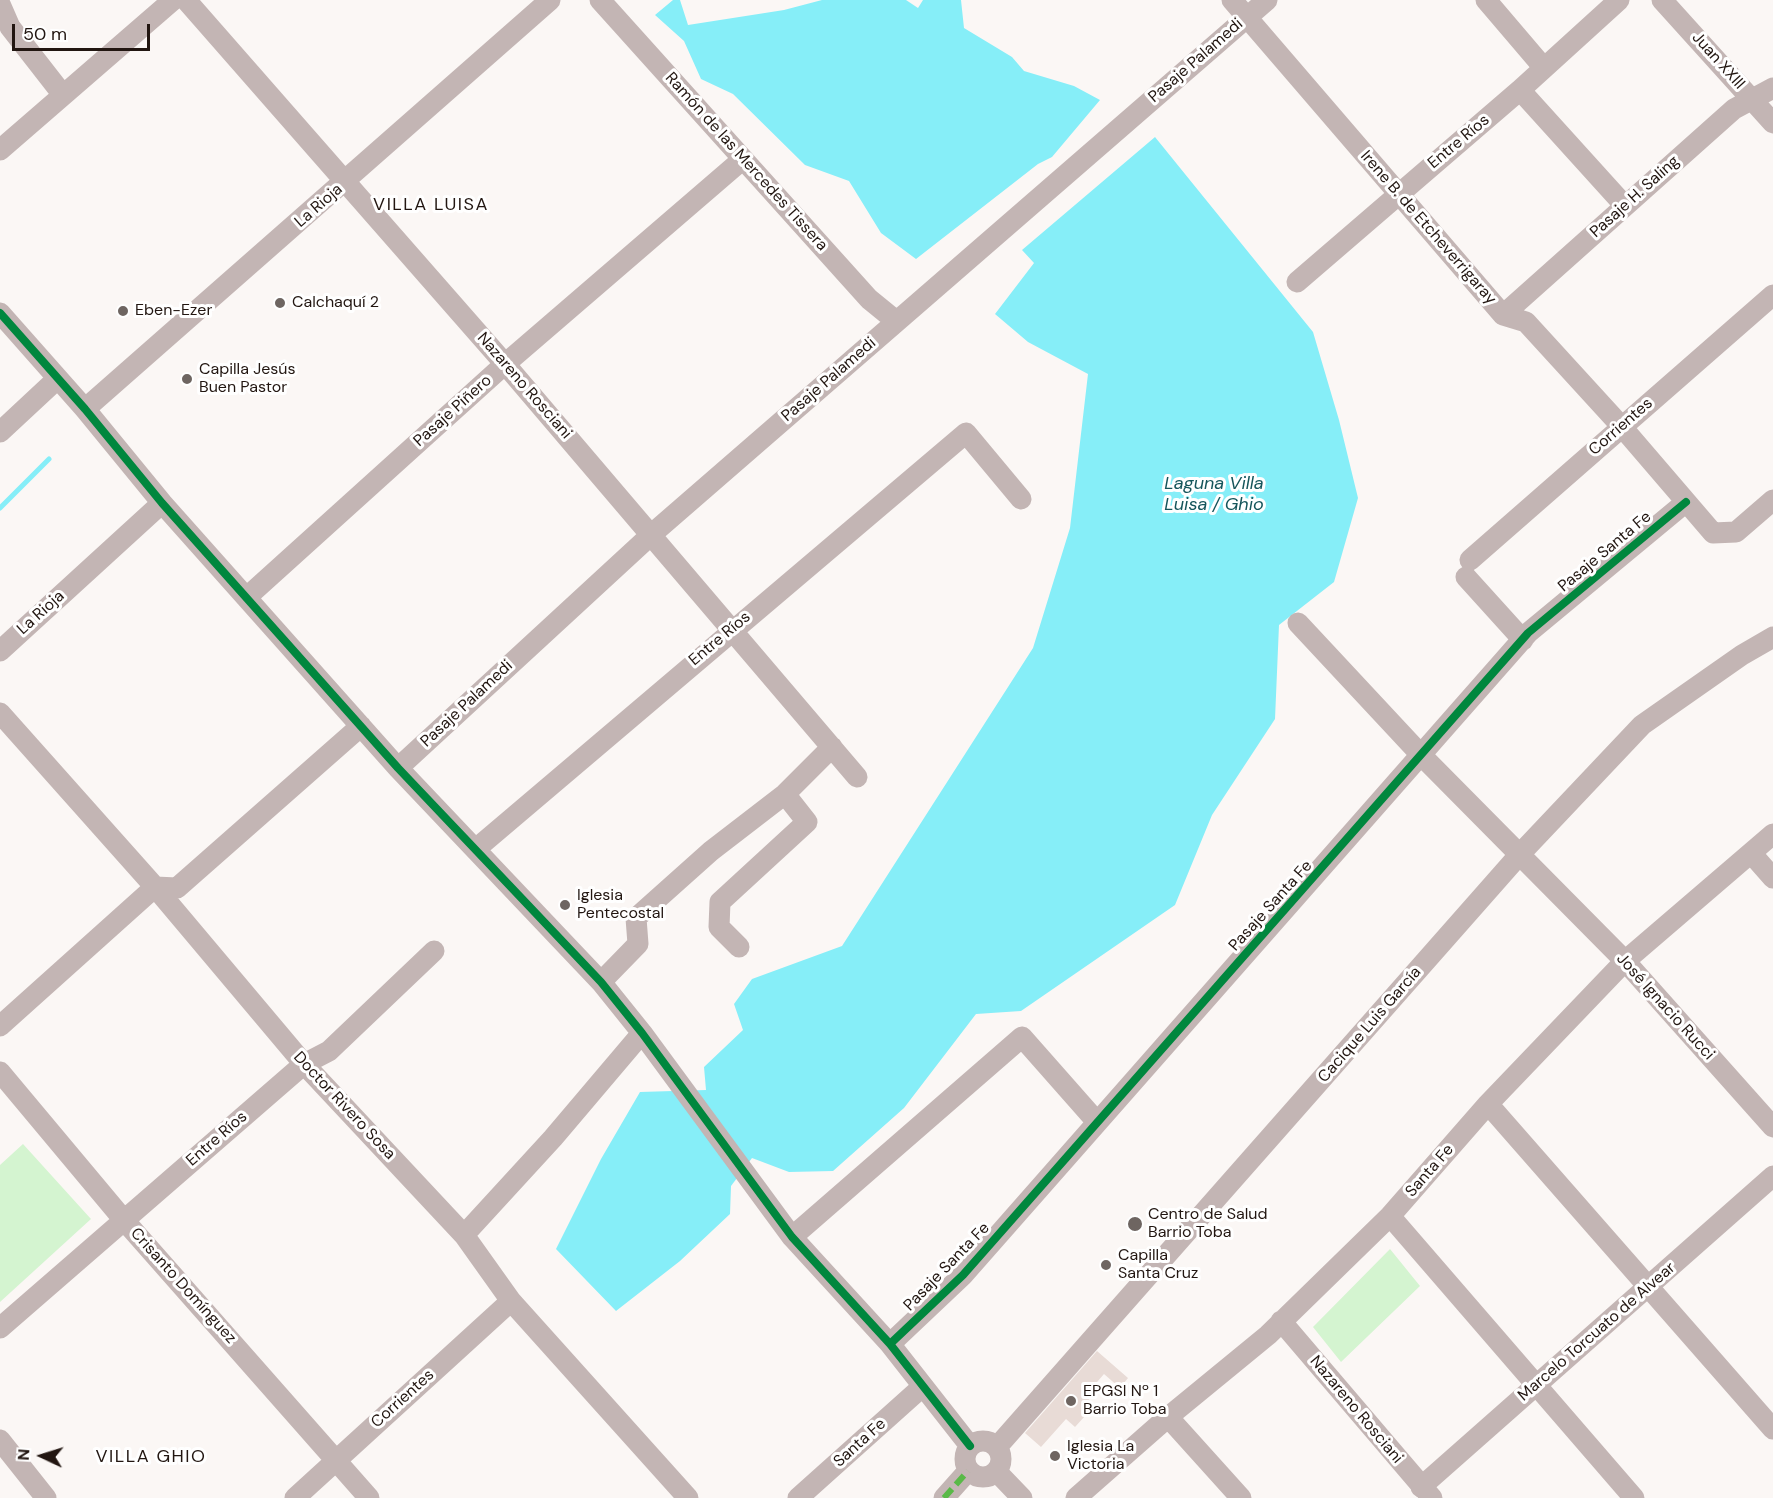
<!DOCTYPE html>
<html>
<head>
<meta charset="utf-8">
<style>
	body { margin:0 }
	#map { position:relative; width:1773px; height:1498px; overflow:hidden; background:#fbf7f5; font-family:"DM Sans",sans-serif }
	canvas { display:block }
	.north { position:absolute; left:12px; top:1426px; width:60px; height:60px; -webkit-text-stroke:4px #fff; paint-order:stroke; rotate:274deg; font-size:16px; font-weight:700; line-height:24px; text-align:center; color:#221611 }
	.north::after { content:''; display:block; margin:auto; width:21px; height:27px; background:#221611; clip-path:polygon(50% 0,100% 100%,50% 72%,0 100%) }
	.scale { position:absolute; left:12px; top:24px; width:138px; height:27px; box-sizing:border-box; border:3px solid #221611; border-top:0; padding-left:8px; font-size:18px; line-height:21px; white-space:nowrap; color:#221611; -webkit-text-stroke:4px #fff; paint-order:stroke }
</style>
</head>
<body>
<div id="map">
<canvas width="1773" height="1498"></canvas>
<div class="north">N</div>
<div class="scale">50 m</div>
</div>
<script>
const c = document.querySelector('canvas').getContext('2d');
c.lineJoin = 'round';
function fillPath(path, color) { c.fillStyle = color; c.fill(path, 'evenodd'); }
const toPath = rows => new Path2D(rows.map(r => 'M' + r).join(''));
function trace(path, color, width, dash) { c.strokeStyle = color; c.lineWidth = width; c.lineCap = dash ? 'butt' : 'round'; c.setLineDash(dash || []); c.stroke(path); }
function label(font, color, halo, rows, align = 'center') {
  c.font = font + ' "DM Sans",sans-serif'; c.lineWidth = 6; c.setLineDash([]); c.textBaseline = 'middle'; c.strokeStyle = halo; c.fillStyle = color; for (const [text, x, y, turn = 0] of rows) {
    c.save(); c.translate(x, y); c.rotate((+turn || 0) * Math.PI / 180); c.textAlign = isNaN(turn) ? turn : align; if (halo) c.strokeText(text, 0, 0); c.fillText(text, 0, 0); c.restore();
  }
}
const green = toPath([
	[23,1144,91,1219,0,1302,0,1165],
	[1390,1249,1420,1286,1341,1362,1313,1327]
]);
const water = toPath([
	[673,0,680,0,688,25,784,10,822,0,906,0,918,8,923,0,961,0,964,28,1012,57,1024,71,1074,86,1100,100,1052,157,1038,164,916,259,881,233,849,181,805,165,733,94,701,79,684,41,655,15],
	[1155,137,1313,332,1339,420,1358,498,1334,582,1279,625,1275,719,1212,815,1175,905,1021,1011,976,1014,904,1108,833,1171,789,1172,752,1158,731,1186,730,1214,680,1261,616,1311,556,1249,601,1159,640,1092,706,1090,704,1067,743,1030,734,1004,752,979,842,946,1033,648,1070,528,1088,374,1028,342,995,314,1034,263,1022,250]
]);
const stream = toPath([
	[0,508,49,459]
]);
const building = toPath([
	[1097,1351,1128,1378,1120,1388,1104,1374,1085,1396,1095,1405,1075,1427,1066,1419,1041,1447,1025,1433]
]);
const minor = toPath([
	[186,0,505,364,857,777],
	[600,0,869,299,896,321],
	[1232,0,1503,315,1526,322,1622,427,1713,533,1736,532,1773,500],
	[1486,0,1544,68],
	[1662,0,1773,123],
	[0,4,10,27,63,95],
	[1520,90,1625,206],
	[0,150,173,0],
	[1297,282,1520,90,1619,0],
	[0,313,85,409,162,503,398,768,601,982,642,1033,792,1237,890,1344,970,1446],
	[1503,315,1734,109,1773,88],
	[85,409,550,0],
	[0,432,57,379],
	[1470,560,1773,295],
	[1466,577,1523,640],
	[247,597,505,364,743,159],
	[1298,623,1422,756,1625,961,1773,1127],
	[0,651,162,503],
	[0,713,155,887,304,1064,464,1235,511,1301,688,1498],
	[398,768,652,534,1267,0],
	[477,848,966,433,1021,499],
	[1751,853,1773,878],
	[739,947,719,927,720,902,807,822,785,794],
	[601,982,638,944,636,918,711,851,785,794,832,747],
	[0,1026,155,887,177,888,361,726],
	[0,1072,123,1219,369,1498],
	[1488,1104,1773,1429],
	[1390,1216,1634,1498],
	[464,1235,553,1138,642,1033],
	[792,1237,1022,1037,1097,1122],
	[1281,1321,1432,1498],
	[0,1328,304,1064,329,1051,434,951],
	[890,1344,963,1275,1528,633,1686,502],
	[1168,1417,1241,1498],
	[0,1440,46,1498],
	'965 1459a18 18 0 1 1 36 0a18 18 0 1 1-36 0Z',
	[997,1447,1520,854,1642,725,1742,655,1773,637],
	[997,1472,1022,1498],
	[1421,1487,1773,1176],
	[295,1498,511,1301],
	[798,1498,922,1387],
	[944,1498,968,1471],
	[1076,1498,1168,1417,1268,1335,1390,1216,1488,1104,1625,961,1773,834]
]);
const quiet = toPath([
	[944,1498,968,1471]
]);
const cycleway = toPath([
	[0,313,85,409,162,503,398,768,601,982,642,1033,792,1237,890,1344,970,1446],
	[890,1344,963,1275,1528,633,1686,502]
]);
const markers = [
	[280,303,6,"#6e6561"],
	[123,311,6,"#6e6561"],
	[187,379,6,"#6e6561"],
	[565,905,6,"#6e6561"],
	[1135,1224,8,"#6e6561"],
	[1106,1265,6,"#6e6561"],
	[1071,1401,6,"#6e6561"],
	[1055,1456,6,"#6e6561"]
];
const streetNames = [
	["Pasaje Palamedi",1196,61,-41],
	["Juan XXIII",1718,61,48],
	["Entre Ríos",1459,142,-40],
	["Ramón de las Mercedes Tissera",746,162,48],
	["Pasaje H. Saling",1635,197,-42],
	["La Rioja",319,206,-41],
	["Irene B. de Etcheverrigaray",1428,228,49],
	["Pasaje Palamedi",829,380,-41],
	["Nazareno Rosciani",524,386,49],
	["Pasaje Piñero",453,411,-42],
	["Corrientes",1621,427,-41],
	["Pasaje Santa Fe",1605,552,-40],
	["La Rioja",41,613,-42],
	["Entre Ríos",720,639,-40],
	["Pasaje Palamedi",467,704,-43],
	["Pasaje Santa Fe",1271,906,-48],
	["José Ignacio Rucci",1665,1007,48],
	["Cacique Luis García",1370,1025,-49],
	["Doctor Rivero Sosa",344,1106,47],
	["Entre Ríos",217,1139,-41],
	["Santa Fe",1430,1171,-49],
	["Pasaje Santa Fe",947,1267,-46],
	["Crisanto Domínguez",183,1286,48],
	["Marcelo Torcuato de Alvear",1597,1332,-41],
	["Corrientes",403,1399,-42],
	["Nazareno Rosciani",1356,1410,50],
	["Santa Fe",860,1443,-42]
];
const poiNames = [
	["Calchaquí 2",292,303],
	["Eben-Ezer",135,311],
	["Capilla Jesús",199,370],
	["Buen Pastor",199,388],
	["Iglesia",577,896],
	["Pentecostal",577,914],
	["Centro de Salud",1148,1215],
	["Barrio Toba",1148,1233],
	["Capilla",1118,1256],
	["Santa Cruz",1118,1274],
	["EPGSI Nº 1",1083,1392],
	["Barrio Toba",1083,1410],
	["Iglesia La",1067,1447],
	["Victoria",1067,1465]
];
const neighbourhoodNames = [
	["VILLA LUISA",431,205],
	["VILLA GHIO",151,1457]
];
const waterNames = [
	["Laguna Villa",1214,484],
	["Luisa / Ghio",1214,505]
];
fillPath(green, '#d4f4d0');
fillPath(water, '#86eef8');
trace(stream, '#86eef8', 5);
fillPath(building, '#e8dbd6');
trace(minor, '#c3b5b4', 21);
trace(quiet, '#58b947', 6, [12, 6]);
trace(cycleway, '#00873e', 8);
for (const [x, y, r, color] of markers) { const dot = new Path2D(); dot.arc(x, y, r, 0, 2 * Math.PI); c.fillStyle = color; c.fill(dot); trace(dot, '#fff', 2); }
label('16px', '#221611', '#fff', streetNames);
label('16px', '#221611', '#fff', poiNames, 'left');
c.letterSpacing = '1.5px';
label('18px', '#221611', '#fff', neighbourhoodNames);
c.letterSpacing = '0px';
label('italic 18px', '#15555b', '#fff', waterNames);
</script>
</body>
</html>
